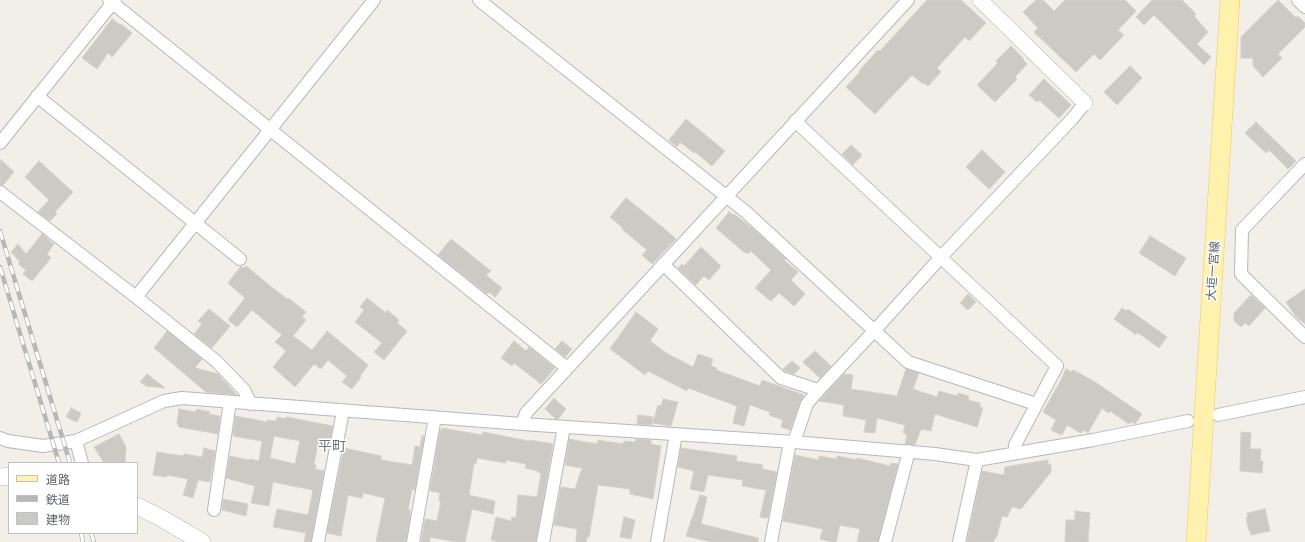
<!DOCTYPE html>
<html>
<head>
<meta charset="utf-8">
<style>
	body { margin:0 }
	#map { position:relative; width:1305px; height:542px; overflow:hidden; background:#f1efe8; font-family:Ubuntu,"Noto Sans JP",sans-serif }
	canvas { display:block }
	.legend { position:absolute; left:8px; top:462px; width:130px; height:72px; box-sizing:border-box; background:#fff; border:1px solid #bfc1c3; margin:0; padding:5px 7px; list-style:none; font-size:12px; color:#5f6368 }
	.legend li { display:flex; align-items:center; gap:8px; height:20px }
	.legend b { width:20px; border:1px solid #bfc1c3 }
</style>
</head>
<body>
<div id="map">
<canvas width="1305" height="542"></canvas>
<ul class="legend">
<li><b style="height:5px;background:#fff2af"></b>道路</li>
<li><b style="height:5px;background:#b6b7b8"></b>鉄道</li>
<li><b style="height:11px;background:#cccac5"></b>建物</li>
</ul>
</div>
<script>
const c = document.querySelector('canvas').getContext('2d');
c.lineJoin = 'round';
function fillPath(path, color) { c.fillStyle = color; c.fill(path, 'evenodd'); }
const toPath = rows => new Path2D(rows.map(r => 'M' + r).join(''));
function trace(path, color, width, dash) { c.strokeStyle = color; c.lineWidth = width; c.lineCap = dash ? 'butt' : 'round'; c.setLineDash(dash || []); c.stroke(path); }
function label(font, color, halo, rows, align = 'center') {
  c.font = font + ' Ubuntu,"Noto Sans JP",sans-serif'; c.lineWidth = 3; c.setLineDash([]); c.textBaseline = 'middle'; c.strokeStyle = halo; c.fillStyle = color; for (const [text, x, y, turn = 0] of rows) {
    c.save(); c.translate(x, y); c.rotate((+turn || 0) * Math.PI / 180); c.textAlign = isNaN(turn) ? turn : align; if (halo) c.strokeText(text, 0, 0); c.fillText(text, 0, 0); c.restore();
  }
}
const building = toPath([
	[927,0,961,0,986,23,969,41,965,37,937,68,941,72,928,86,924,83,923,84,912,75,875,114,846,87,860,72,859,71,878,50,880,51,927,0],
	[1036,0,1043,0,1054,11,1065,0,1125,0,1136,11,1118,30,1124,35,1100,60,1094,54,1076,72,1034,32,1038,28,1023,12,1036,0],
	[1152,0,1182,0,1196,14,1194,16,1208,32,1197,44,1211,57,1204,65,1154,15,1144,25,1136,17,1152,0],
	[1278,0,1296,18,1298,16,1305,23,1305,27,1278,54,1282,58,1263,77,1253,66,1253,58,1241,58,1241,37,1278,0],
	[112,19,120,25,121,24,132,33,112,57,108,53,97,69,82,58,112,19],
	[1011,46,1024,59,1023,60,1027,64,1015,77,1017,79,995,102,977,85,998,63,996,61,1011,46],
	[1130,66,1142,78,1117,105,1104,92,1130,66],
	[1044,79,1071,105,1059,118,1039,100,1037,102,1029,95,1044,79],
	[686,119,725,151,712,166,695,152,694,153,680,142,677,147,669,140,686,119],
	[1256,122,1296,161,1288,169,1269,150,1266,153,1245,133,1256,122],
	[851,145,862,155,853,165,842,154,851,145],
	[982,150,1005,172,989,189,966,167,982,150],
	[0,159,14,172,3,185,0,185,0,159],
	[39,161,73,192,55,212,57,214,50,221,38,212,49,200,25,177,39,161],
	[626,198,666,230,676,239,652,264,642,255,647,250,622,229,623,228,610,217,626,198],
	[729,212,733,215,734,214,751,227,786,259,784,260,798,272,791,280,805,294,794,306,779,293,771,301,755,288,771,270,751,251,748,254,746,252,745,253,716,228,729,212],
	[42,234,54,244,47,254,51,258,32,281,23,274,26,270,18,264,20,262,11,252,18,244,26,254,42,234],
	[1150,236,1186,258,1175,276,1139,253,1150,236],
	[451,239,491,271,486,275,502,288,495,297,489,292,487,294,438,255,451,239],
	[701,247,721,266,709,280,704,276,696,285,678,268,682,264,684,266,701,247],
	[241,266,243,268,246,266,274,289,287,299,288,298,306,312,302,317,306,320,293,336,312,350,327,331,368,365,360,376,361,377,352,389,342,382,347,376,328,360,321,369,314,364,295,387,273,367,286,351,275,342,282,335,252,310,237,327,228,320,245,298,228,283,241,266],
	[1305,289,1305,324,1296,317,1286,302,1305,289],
	[968,294,976,302,968,310,960,303,968,294],
	[1251,295,1265,308,1249,326,1245,323,1241,327,1234,321,1234,313,1251,295],
	[367,298,386,313,387,310,399,320,397,323,407,331,384,360,374,352,382,343,355,322,364,310,360,307,367,298],
	[1122,308,1126,311,1128,309,1167,337,1159,348,1137,332,1136,335,1114,319,1122,308],
	[209,309,230,326,212,348,194,334,202,324,198,321,209,309],
	[636,312,658,329,650,341,666,353,693,367,698,354,713,359,711,366,717,368,716,370,760,386,762,380,804,395,800,402,790,430,781,427,783,420,769,415,770,412,750,405,744,426,733,423,737,406,688,388,687,391,648,371,645,375,610,349,636,312],
	[167,331,202,359,195,368,218,374,237,395,206,392,154,348,167,331],
	[514,341,526,351,529,347,555,368,541,384,514,363,512,366,501,358,514,341],
	[562,341,572,349,565,357,555,349,562,341],
	[815,351,831,366,820,378,803,362,815,351],
	[792,361,800,368,794,374,785,371,783,369,792,361],
	[906,369,919,373,913,389,937,397,939,391,957,396,958,393,969,396,968,400,980,403,980,407,983,408,977,427,935,414,931,431,921,429,915,445,905,444,907,434,903,433,905,425,877,418,875,433,864,432,866,420,843,416,844,405,819,401,844,374,853,375,851,389,897,396,906,369],
	[1066,369,1072,372,1073,370,1095,382,1142,414,1135,424,1131,422,1129,424,1110,411,1108,413,1102,408,1088,433,1083,430,1081,433,1067,425,1062,435,1051,430,1056,420,1043,412,1061,380,1066,369],
	[147,374,165,388,146,386,140,382,147,374],
	[554,398,566,409,558,419,556,419,545,409,554,398],
	[663,399,678,402,671,426,653,423,658,405,661,406,663,399],
	[71,408,81,413,77,422,66,417,71,408],
	[179,409,196,412,196,409,210,412,209,414,220,416,218,434,179,427,177,423,179,409],
	[638,415,653,417,652,425,637,424,638,415],
	[235,416,267,422,267,420,276,421,277,417,285,419,286,417,333,426,329,446,318,444,314,464,316,465,315,469,324,471,311,542,304,542,306,533,273,527,277,509,308,515,313,490,273,482,269,506,251,503,255,486,226,478,230,456,249,460,250,459,259,461,262,441,233,436,235,416],
	[274,436,300,441,295,464,270,458,274,436],
	[442,428,482,435,483,432,529,441,529,440,553,444,536,542,499,542,491,540,496,517,511,521,512,517,516,518,518,495,537,497,541,473,537,472,538,471,525,468,526,464,506,460,506,463,477,458,476,464,474,463,469,495,495,501,493,514,472,509,465,542,456,542,430,537,430,542,421,542,425,519,437,521,441,501,439,501,440,493,430,491,440,430,442,430,442,428],
	[1241,432,1251,433,1250,449,1261,449,1260,461,1263,461,1262,473,1240,471,1241,432],
	[119,434,126,447,125,463,104,463,94,447,119,434],
	[422,436,424,436,415,490,412,489,408,510,410,510,410,516,406,542,376,542,385,498,363,493,362,498,348,495,341,536,327,533,344,448,381,456,381,460,412,465,415,446,420,447,422,436],
	[569,439,597,444,598,440,623,444,624,441,635,442,636,439,651,440,651,444,661,446,653,499,630,494,630,489,598,485,589,537,587,537,586,542,576,542,577,529,554,525,561,487,575,489,582,468,565,465,569,439],
	[204,448,215,451,210,482,198,480,193,498,183,495,188,479,167,475,166,477,153,475,157,452,183,456,184,454,202,457,204,448],
	[681,448,737,456,736,461,763,465,762,469,777,472,768,518,760,517,766,490,742,486,743,480,708,475,704,492,690,489,694,471,678,467,681,448],
	[795,455,819,460,819,456,837,459,837,456,857,460,857,458,890,466,891,463,898,464,878,542,857,542,860,529,840,525,836,542,831,542,820,539,823,529,783,521,795,455],
	[1048,460,1048,464,1051,465,1051,472,1021,509,1012,507,1007,517,1002,516,997,536,993,542,967,542,982,471,1004,475,1005,467,1048,460],
	[700,495,707,497,701,524,758,538,758,542,711,542,686,536,700,495],
	[223,499,248,504,246,516,222,510,223,499],
	[1265,509,1270,531,1251,535,1250,530,1249,531,1246,518,1248,518,1247,513,1265,509],
	[1075,511,1090,513,1088,542,1065,542,1066,520,1075,520,1075,511],
	[624,517,635,520,631,539,620,537,624,517]
]);
const minor = toPath([
	[109,0,567,368],
	[479,0,746,212,908,362,1036,404],
	[1298,0,1305,7],
	[37,96,240,259],
	[795,121,1057,366,1015,445,1016,453],
	[0,143,115,0],
	[1305,164,1242,230,1241,274,1305,337],
	[0,192,136,297,216,361,244,390,251,404],
	[663,264,781,378,818,390],
	[136,297,374,0],
	[1218,415,1305,397],
	[522,424,526,413,908,0],
	[0,438,8,441,43,446,76,441,164,401,182,398,522,424,794,442,935,454,977,460,1093,440,1188,421],
	[76,441,82,463],
	[794,442,807,404,816,393,875,330,941,257,1072,119,1085,103],
	[214,510,230,402],
	[318,542,343,411],
	[413,542,435,417],
	[543,542,564,427],
	[657,542,676,434],
	[771,542,790,442],
	[885,542,909,451],
	[959,542,977,460]
]);
const tertiary = toPath([
	[980,0,1085,103]
]);
const secondary = toPath([
	[0,477,9,476],
	[137,506,161,518,202,542]
]);
const primary = toPath([
	[1196,542,1230,0]
]);
const rail = toPath([
	[0,231,70,463],
	[0,267,59,463],
	[81,533,83,542],
	[91,533,94,542]
]);
const streetNames = [
	["大垣一宮線",1213,271,-86]
];
const quarterNames = [
	["平町",332,446]
];
fillPath(building, '#cccac5');
trace(building, '#d6d1c6', 1);
trace(minor, '#b5b8bc', 14);
trace(tertiary, '#b5b8bc', 16);
trace(secondary, '#b6babf', 18);
trace(primary, '#f2c960', 20);
trace(minor, '#fff', 12);
trace(tertiary, '#fff', 15);
trace(secondary, '#fff', 17);
trace(primary, '#fff2af', 19);
trace(rail, '#b6b7b8', 4.5);
trace(rail, '#fff', 3, [9]);
label('12px', '#5f6368', '#fff', streetNames);
label('14px', '#70757a', '#fff', quarterNames);
</script>
</body>
</html>
